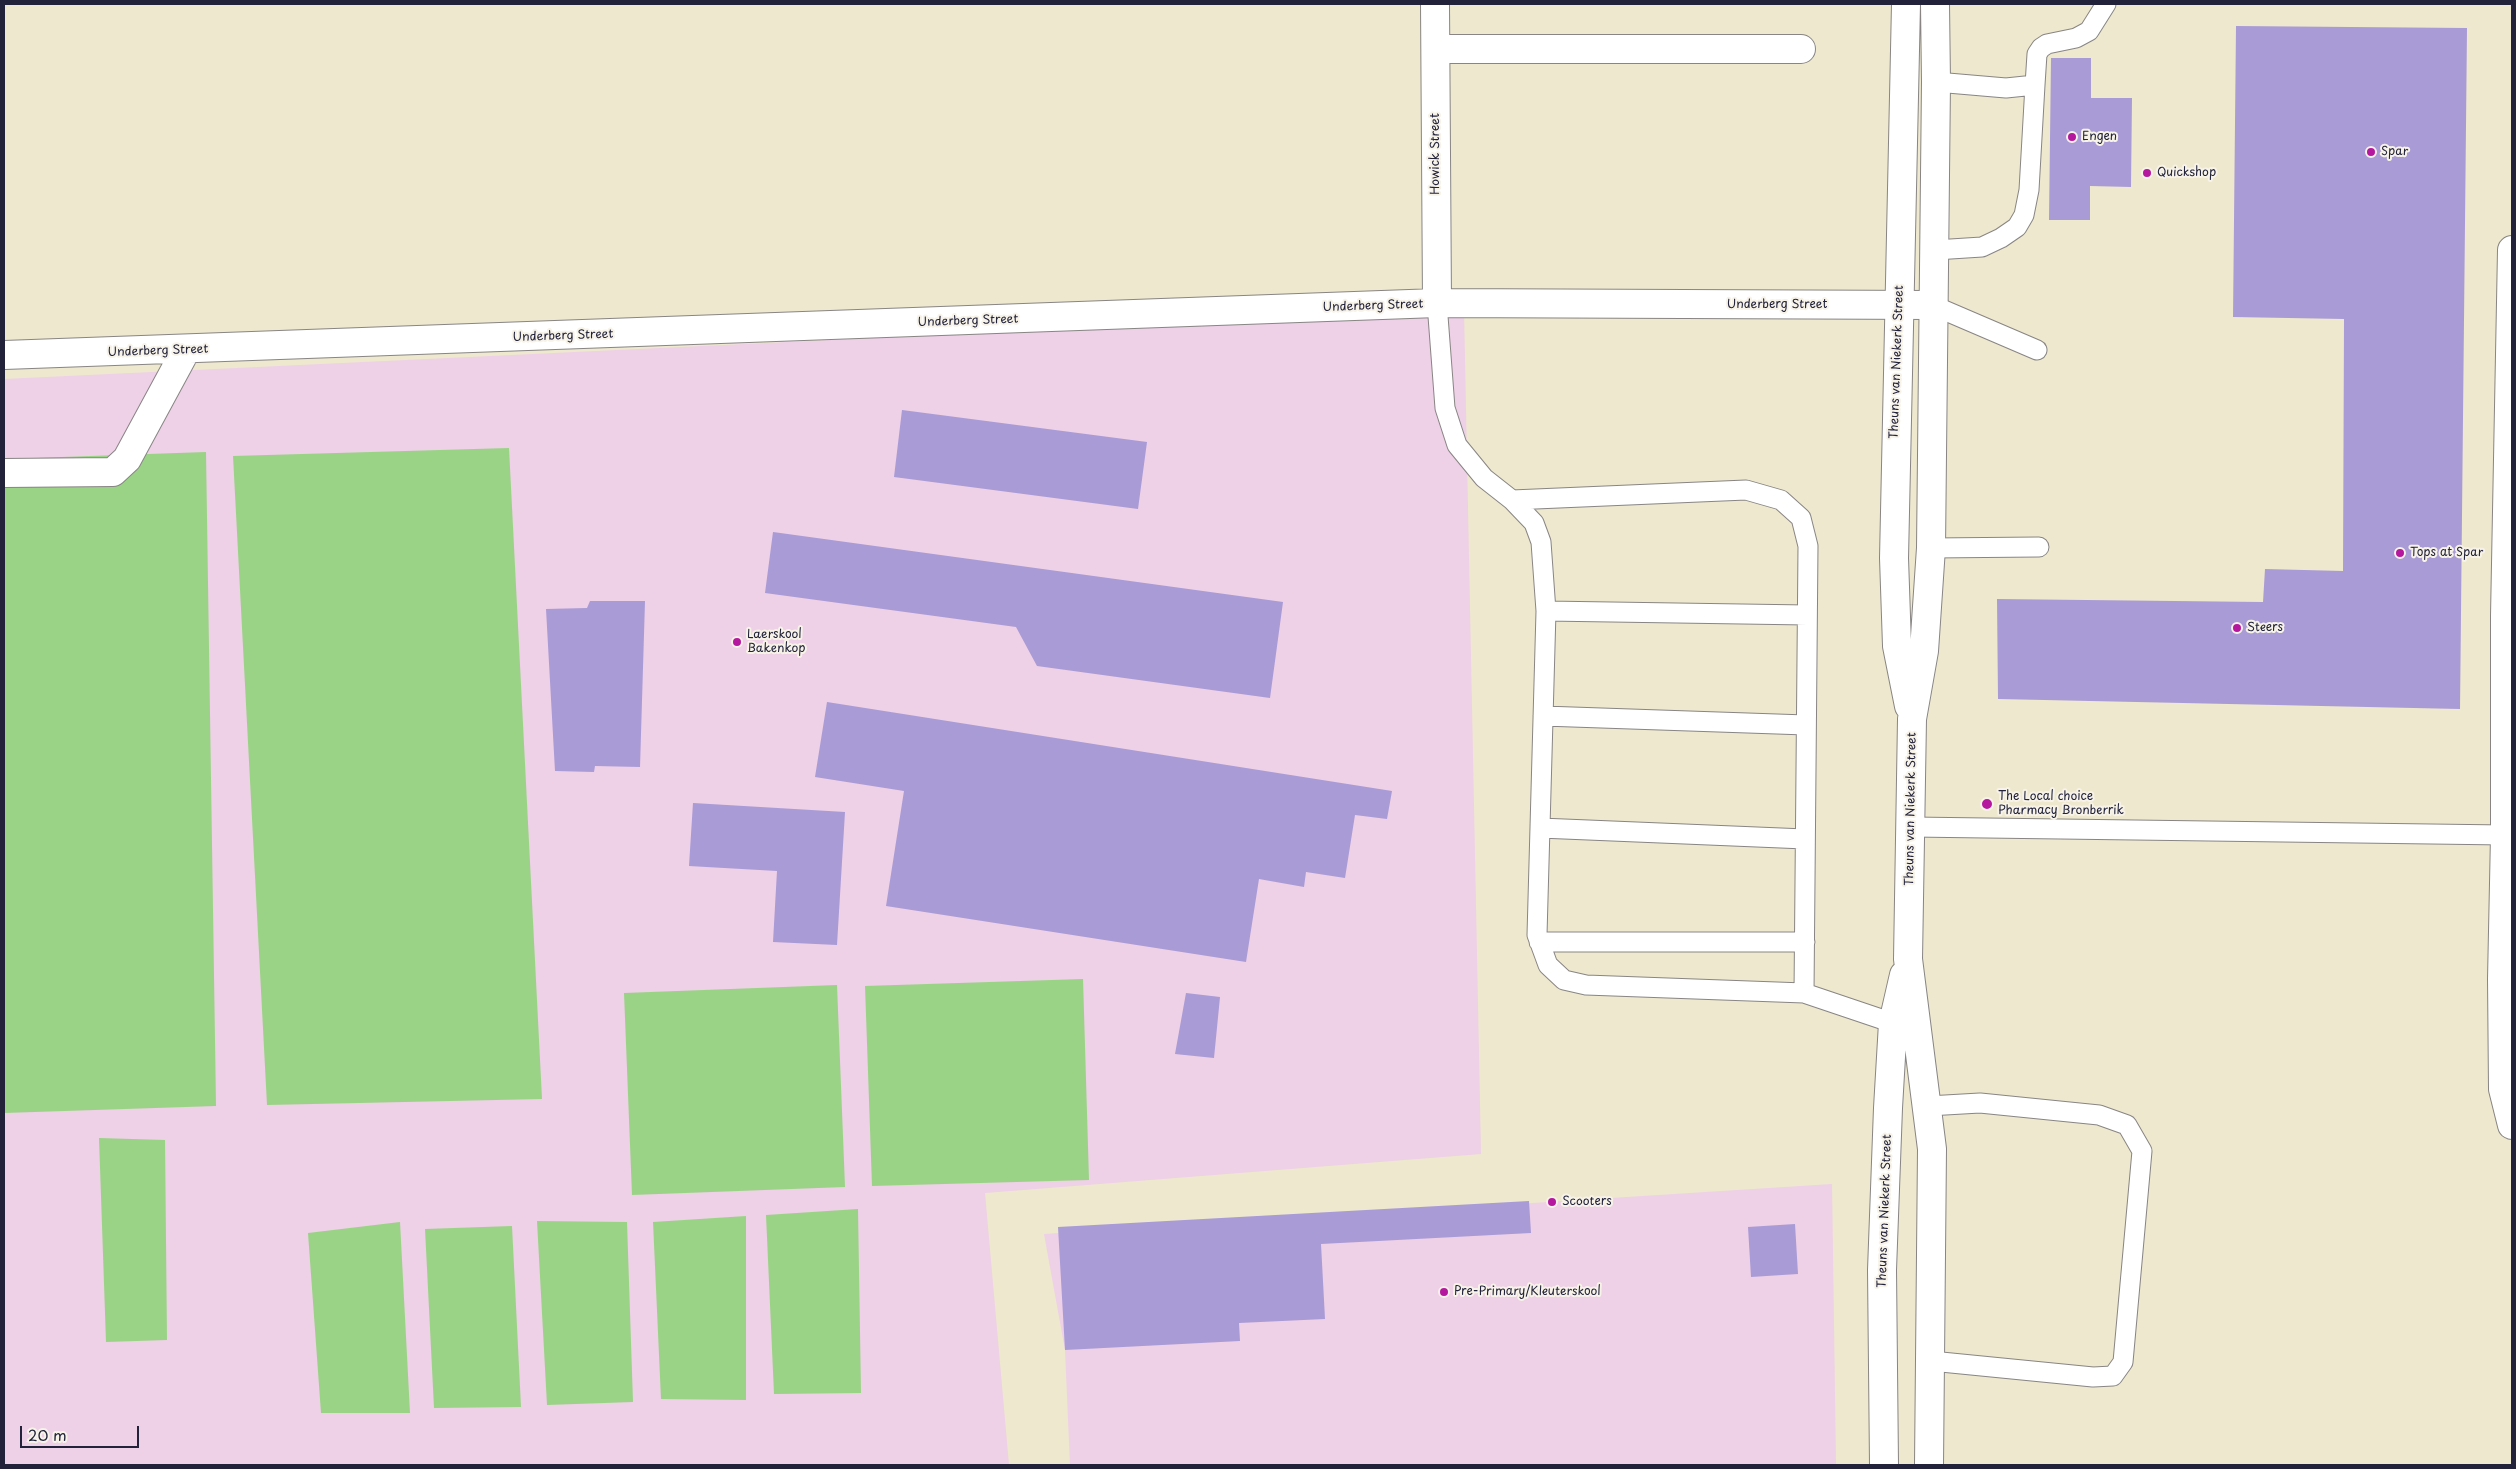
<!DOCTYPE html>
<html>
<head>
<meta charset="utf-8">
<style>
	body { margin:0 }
	#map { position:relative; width:2516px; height:1469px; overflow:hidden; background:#eee8ce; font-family:"Playpen Sans",sans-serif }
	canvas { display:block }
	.frame { position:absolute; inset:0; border:5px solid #22223b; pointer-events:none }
	.scale { position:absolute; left:20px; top:1426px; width:119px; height:22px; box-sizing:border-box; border:2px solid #22223b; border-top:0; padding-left:6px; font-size:15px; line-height:18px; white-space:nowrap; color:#22223b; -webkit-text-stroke:4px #f7f3e8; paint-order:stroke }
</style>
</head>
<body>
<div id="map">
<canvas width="2516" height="1469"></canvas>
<div class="frame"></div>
<div class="scale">20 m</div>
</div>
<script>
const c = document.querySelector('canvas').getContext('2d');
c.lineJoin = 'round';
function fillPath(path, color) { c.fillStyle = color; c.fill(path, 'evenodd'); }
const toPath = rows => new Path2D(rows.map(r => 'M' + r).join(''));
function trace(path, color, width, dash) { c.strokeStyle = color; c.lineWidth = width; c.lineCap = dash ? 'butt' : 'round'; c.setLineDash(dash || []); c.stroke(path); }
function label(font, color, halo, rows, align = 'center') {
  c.font = font + ' "Playpen Sans",sans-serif'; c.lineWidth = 4; c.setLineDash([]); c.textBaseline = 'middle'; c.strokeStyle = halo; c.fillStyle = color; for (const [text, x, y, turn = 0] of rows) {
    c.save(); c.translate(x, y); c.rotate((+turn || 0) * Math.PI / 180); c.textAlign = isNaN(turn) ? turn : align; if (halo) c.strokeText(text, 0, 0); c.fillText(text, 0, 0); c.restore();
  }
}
const built = toPath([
	[1464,310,1481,1154,985,1193,1009,1465,4,1465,4,379],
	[1832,1184,1836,1465,1070,1465,1065,1350,1044,1234]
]);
const green = toPath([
	[509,448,542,1099,267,1105,233,456],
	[206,452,216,1106,4,1113,4,459],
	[1083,979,1089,1180,872,1186,865,986],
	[837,985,845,1187,632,1195,624,993],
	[99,1138,165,1140,167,1340,106,1342],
	[858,1209,861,1393,774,1394,766,1215],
	[746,1216,746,1400,661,1399,653,1222],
	[537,1221,627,1222,633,1402,547,1405],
	[400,1222,410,1413,321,1413,308,1233],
	[512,1226,521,1407,434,1408,425,1229]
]);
const building = toPath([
	[2236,26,2467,28,2460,709,1998,699,1997,599,2263,602,2265,569,2343,571,2344,319,2233,317],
	[2051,58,2091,58,2091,98,2132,98,2131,187,2090,186,2090,220,2049,220],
	[902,410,1147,442,1138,509,894,477],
	[773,532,1283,602,1270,698,1037,666,1016,627,765,593],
	[590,601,645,601,640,767,595,766,594,772,555,771,546,609,587,608],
	[827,702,1392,791,1387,819,1355,815,1345,878,1306,872,1304,887,1259,879,1246,962,886,906,904,791,815,777],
	[693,803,845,812,837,945,773,942,777,871,689,866],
	[1186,993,1220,997,1214,1058,1175,1054],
	[1529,1201,1531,1233,1321,1244,1325,1319,1239,1323,1240,1341,1065,1350,1058,1227],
	[1795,1224,1798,1274,1751,1277,1748,1227]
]);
const service = toPath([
	[2035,85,2037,54,2041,48,2047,44,2076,38,2089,31,2106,4],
	[1935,250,1982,247,2001,238,2017,227,2024,215,2029,190,2035,85,2006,88,1936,82],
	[1437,303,1445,408,1457,445,1484,478,1512,500,1534,523,1541,542,1546,611,1537,935,1548,965,1564,980,1586,985,1804,993,1893,1023],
	[1932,305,2037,350],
	[1512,500,1746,490,1781,500,1801,518,1808,546,1804,993],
	[1931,548,2039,547],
	[1546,611,1807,615],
	[1543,716,1806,725],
	[1912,827,2505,835],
	[1540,828,1805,839],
	[1539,942,1805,942],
	[1928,1106,1980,1103,2099,1115,2127,1125,2142,1151,2123,1362,2113,1376,2093,1377,1931,1361]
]);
const minor = toPath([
	[1435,4,1437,303],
	[1436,49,1801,49],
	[2512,250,2505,616,2505,835,2502,979,2503,1089,2512,1125],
	[4,355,1437,303,1932,305],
	[4,473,113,472,127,459,186,350]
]);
const tertiary = toPath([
	[1906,4,1894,558,1897,646,1909,706],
	[1884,1465,1882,1270,1888,1108,1893,1023,1904,975],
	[1929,1465,1932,1149,1908,959,1912,719,1924,651,1931,548,1936,82,1935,4]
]);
const markers = [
	[2072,137,5,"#b5179e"],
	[2371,152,5,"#b5179e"],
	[2147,173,5,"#b5179e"],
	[2400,553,5,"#b5179e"],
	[2237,628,5,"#b5179e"],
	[737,642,5,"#b5179e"],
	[1987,804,6,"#b5179e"],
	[1552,1202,5,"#b5179e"],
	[1444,1292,5,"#b5179e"]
];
const poiNames = [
	["Engen",2082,137],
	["Spar",2381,152],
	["Quickshop",2157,173],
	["Tops at Spar",2410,553],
	["Steers",2247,628],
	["Laerskool",747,635],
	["Bakenkop",747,649],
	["The Local choice",1998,797],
	["Pharmacy Bronberrik",1998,811],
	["Scooters",1562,1202],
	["Pre-Primary/Kleuterskool",1454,1292]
];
const streetNames = [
	["Howick Street",1436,154,-90],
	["Underberg Street",1777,305],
	["Underberg Street",1373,306,-2],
	["Underberg Street",968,321,-2],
	["Underberg Street",563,336,-2],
	["Underberg Street",158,351,-2],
	["Theuns van Niekerk Street",1897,362,-88],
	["Theuns van Niekerk Street",1911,809,-89],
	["Theuns van Niekerk Street",1885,1211,-88]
];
fillPath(built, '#eed0e7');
fillPath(green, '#9ad386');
fillPath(building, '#a99bd5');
trace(service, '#888584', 21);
trace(minor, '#888584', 30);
trace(tertiary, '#888584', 30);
trace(service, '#fff', 19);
trace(minor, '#fff', 28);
trace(tertiary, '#fff', 28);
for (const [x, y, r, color] of markers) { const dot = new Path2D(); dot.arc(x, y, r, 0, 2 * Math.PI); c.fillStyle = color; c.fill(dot); trace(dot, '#f7f3e8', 2); }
label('12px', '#22223b', '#f7f3e8', poiNames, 'left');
label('12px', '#22223b', '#f7f3e8', streetNames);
</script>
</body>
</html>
